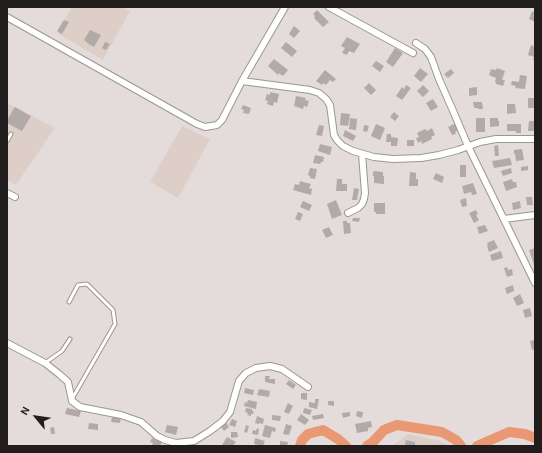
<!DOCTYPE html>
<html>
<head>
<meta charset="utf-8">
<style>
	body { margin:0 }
	#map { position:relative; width:542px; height:453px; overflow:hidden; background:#e4dcda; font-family:Karla,sans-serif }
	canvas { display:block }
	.frame { position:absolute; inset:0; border:8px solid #201d1c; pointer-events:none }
	.north { position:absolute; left:16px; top:397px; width:40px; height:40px; -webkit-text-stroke:3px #e4dcda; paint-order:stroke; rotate:299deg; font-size:11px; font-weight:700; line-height:16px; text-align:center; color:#201d1c }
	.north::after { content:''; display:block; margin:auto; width:14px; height:18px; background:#201d1c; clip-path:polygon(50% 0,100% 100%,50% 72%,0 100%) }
</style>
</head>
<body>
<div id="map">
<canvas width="542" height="453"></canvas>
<div class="frame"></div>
<div class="north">N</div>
</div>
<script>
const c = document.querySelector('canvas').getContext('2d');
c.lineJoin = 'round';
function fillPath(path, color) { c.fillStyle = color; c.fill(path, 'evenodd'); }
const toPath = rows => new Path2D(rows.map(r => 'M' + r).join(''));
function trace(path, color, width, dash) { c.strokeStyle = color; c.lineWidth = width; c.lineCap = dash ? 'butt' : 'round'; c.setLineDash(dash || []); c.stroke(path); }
const built = toPath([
	[72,7,123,7,130,11,103,60,57,33],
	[7,103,55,128,16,185,7,180],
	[182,126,210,139,178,198,150,182],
	[408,434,440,441,450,446,392,446]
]);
const river = toPath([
	[300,446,302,440,308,434,323,430,338,439,346,446],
	[367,446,373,442,384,430,397,425,442,432,456,440,461,446],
	[477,446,509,432,525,434,535,438]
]);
const building = toPath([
	[317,10,329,22,323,27,314,18,315,16,313,14],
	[532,11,535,13,535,22,529,19],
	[64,20,69,22,62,34,57,31],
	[294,26,300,31,294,38,289,34],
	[90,30,101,35,94,47,87,43,87,42,84,40],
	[347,37,360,44,354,53,349,51,347,55,342,53,345,48,341,46],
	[105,42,110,44,106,50,102,48],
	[286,42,297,51,292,57,281,48],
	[531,45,535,47,535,61,533,60,534,57,528,55],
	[395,48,403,53,393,67,386,62],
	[274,59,288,70,283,76,279,73,278,75,268,66],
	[376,61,384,66,380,72,372,66],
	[420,68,428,74,421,82,414,76],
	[497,68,505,71,502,80,505,80,503,86,496,84,496,83,495,82,496,78,489,75,491,69,496,70],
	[451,69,454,73,448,78,444,74],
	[325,70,336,79,333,82,330,80,326,85,323,83,322,85,316,81],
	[520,75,527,76,525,89,515,88,516,86,511,85,512,81,519,82],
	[369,83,376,90,371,95,364,88],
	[406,85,411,88,402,100,396,96,402,87,404,89],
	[423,85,429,91,423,97,417,91],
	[477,87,477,95,469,96,469,88],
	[270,92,279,94,277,103,274,102,273,106,267,104,268,101,265,100,267,94,270,95],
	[296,96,306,98,305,100,309,101,307,107,304,106,303,109,294,106],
	[528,98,535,98,535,108,528,108],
	[433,99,438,107,431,111,426,103],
	[473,102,482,102,483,109,478,109,478,108,474,108],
	[507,104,515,104,516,113,507,114],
	[243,105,251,108,249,114,243,113,244,110,241,109],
	[15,107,31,116,22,131,7,123,7,120],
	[394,112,399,116,395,121,390,117],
	[341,113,350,114,348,126,340,125],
	[350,118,357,119,356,130,349,129],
	[476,118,485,118,485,132,476,132],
	[490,118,498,118,498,121,499,121,499,126,490,127],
	[529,121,535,121,535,131,528,131],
	[456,123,459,130,455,132,456,134,452,135,448,127],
	[376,124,385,128,380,140,371,136],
	[507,124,521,124,521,133,516,133,516,131,507,131],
	[319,125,324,126,322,136,316,135],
	[364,125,369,126,367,132,363,131],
	[432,128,435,135,431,137,432,139,422,144,421,141,418,143,416,138,419,137,417,133,425,129,427,131],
	[345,130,356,136,353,141,343,136],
	[387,134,391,134,391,137,398,138,397,146,391,146,391,142,386,142],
	[407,140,414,140,414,146,407,146],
	[320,144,332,147,330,155,318,151],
	[498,145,499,156,495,156,494,146],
	[522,149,524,160,516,161,515,154,514,154,514,150],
	[315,155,324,157,323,162,321,162,320,164,313,163],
	[510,158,512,165,494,168,492,161],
	[460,165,466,165,466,177,460,177],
	[528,166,528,170,521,171,521,167],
	[310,168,317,169,315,179,310,178,310,176,308,175],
	[511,168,512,173,503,176,501,171],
	[375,171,383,172,383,176,384,176,384,184,374,183,374,176,373,176,373,172],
	[410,172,416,173,416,179,418,179,418,186,409,186],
	[436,173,444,177,442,183,433,179],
	[337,179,342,179,342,184,347,184,347,191,336,191],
	[512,179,513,182,516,182,517,187,506,191,503,182],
	[300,181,311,184,309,188,312,189,311,195,293,190,295,184,299,185],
	[473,183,477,194,472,195,471,192,464,194,462,186],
	[354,188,359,189,357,200,352,200],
	[526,197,532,197,533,205,527,205],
	[466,198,467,206,462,207,460,200],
	[336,200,342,215,332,219,327,204],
	[303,201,312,205,309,211,300,207],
	[520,201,521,208,513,210,512,203],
	[374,203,385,203,385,214,376,214,376,212,374,212],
	[476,210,478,214,476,215,479,220,474,223,469,213],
	[298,212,303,214,300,221,295,219],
	[353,218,360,218,359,222,352,221],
	[343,221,347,221,347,223,350,223,351,233,344,234],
	[485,225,488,231,479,234,477,227],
	[329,227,333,235,326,238,322,230],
	[494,240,498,248,489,252,487,246,488,246,487,243],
	[535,248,535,268,529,250],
	[501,251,503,258,492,261,490,255],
	[507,267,508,270,512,269,513,275,507,277,504,268],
	[513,285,514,291,507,294,505,288],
	[520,294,524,303,517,306,513,298],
	[530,308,532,316,525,318,523,310],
	[535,340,535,349,532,350,530,341],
	[265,376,270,376,269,379,275,379,275,384,265,382],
	[289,380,296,385,293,389,286,384],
	[245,388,254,390,253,395,244,393],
	[259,389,270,391,269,397,257,395],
	[301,393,307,393,307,400,301,399],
	[315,399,319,399,317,409,309,407,309,402,315,403],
	[248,400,257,402,256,409,244,406,245,402,247,403],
	[328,401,334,401,334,406,328,405],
	[288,403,293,406,289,414,284,412],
	[67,408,81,411,79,417,65,414],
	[246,408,252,409,252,411,254,411,253,414,251,414,251,416,247,415,248,413,245,412],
	[304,408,312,410,310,415,303,413],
	[357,411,363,412,362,418,356,416],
	[350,412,350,416,343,418,342,413],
	[301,414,309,420,305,425,297,420],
	[323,414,324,418,313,420,312,416],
	[272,415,281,416,280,421,272,420],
	[257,416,264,419,263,424,259,423,259,424,255,423],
	[112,417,121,418,120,423,111,422],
	[232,419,237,421,235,427,229,425],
	[371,421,372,427,368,428,368,431,357,433,355,424],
	[226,422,229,427,224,431,221,427],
	[89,423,98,424,98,430,88,429],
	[286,424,292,426,289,435,283,434],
	[167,425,178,427,176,435,165,432],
	[246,425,249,426,247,433,244,432],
	[265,425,276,428,275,432,272,431,270,438,262,436],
	[54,427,55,434,51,434,50,428],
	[257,428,259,429,258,435,252,434,253,430,256,431],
	[231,432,237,432,238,437,231,438],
	[227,437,236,442,233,446,222,445],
	[152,438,162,442,160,446,154,446,152,445,153,443,150,442],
	[255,438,265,441,263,446,254,444],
	[406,440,415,442,415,446,405,445],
	[280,441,288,442,287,446,280,445]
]);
const lane = toPath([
	[7,141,11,134],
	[69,302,78,285,87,284,113,310,115,324,72,399],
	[45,363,62,351,70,339]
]);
const street = toPath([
	[329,7,413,53],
	[7,17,197,124,205,127,217,125,222,120,242,81,285,7],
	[416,43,425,49,431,57,439,79,454,113,468,146,535,283],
	[242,81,310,90,319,93,326,99,330,105,334,135,337,140,343,146,353,151,374,157,393,159,421,158,439,155,458,150,480,142,496,139,535,139],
	[7,193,15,197],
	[348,213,358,208,362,204,364,199,365,193,362,154],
	[504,219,535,215],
	[7,343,45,363,59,374,68,382,72,401,80,407,121,415,141,422,157,436,165,440,176,443,194,441,210,431,223,421,230,412,239,381,246,373,256,368,270,366,282,369,308,387]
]);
fillPath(built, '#ddcec8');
trace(river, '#ea9774', 10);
fillPath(building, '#b1aaa7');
trace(lane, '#9c9693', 5);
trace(street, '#9c9693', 8);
trace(lane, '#fff', 3);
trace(street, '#fff', 6);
</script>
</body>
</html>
